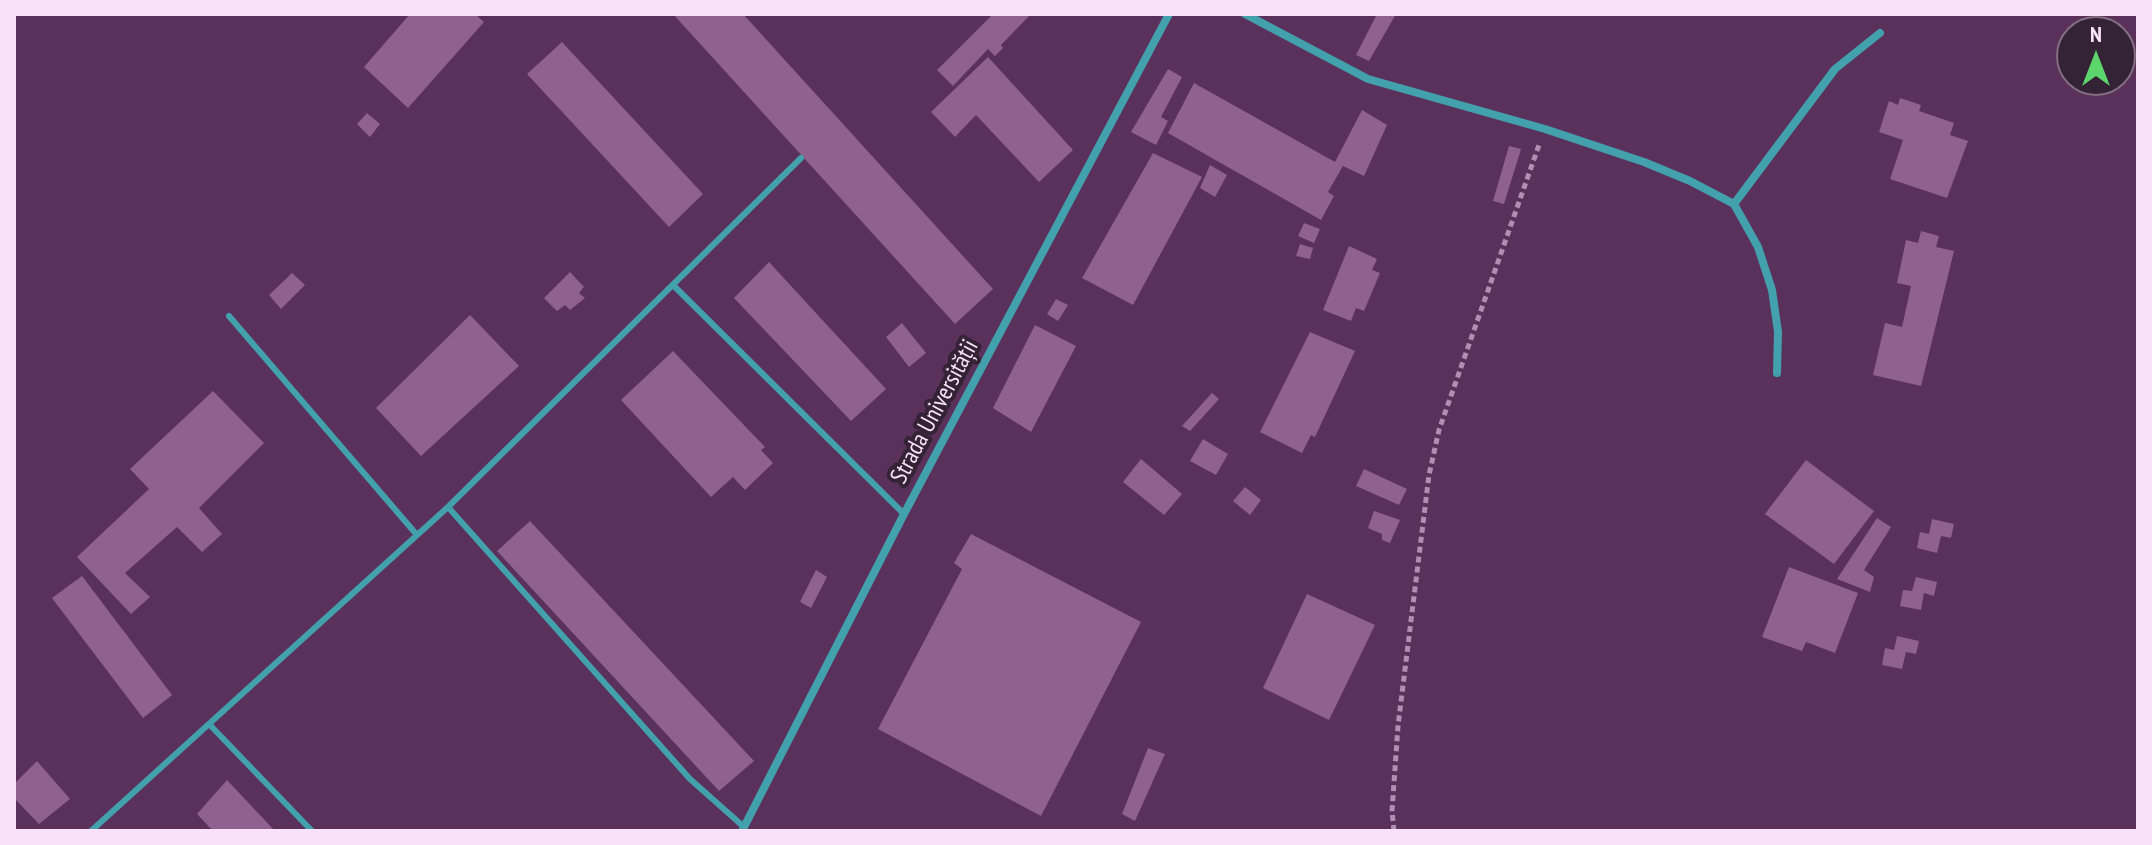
<!DOCTYPE html>
<html>
<head>
<meta charset="utf-8">
<style>
	body { margin:0 }
	#map { position:relative; width:2152px; height:845px; overflow:hidden; background:#5a315b; font-family:"PT Sans Narrow",sans-serif }
	canvas { display:block }
	.frame { position:absolute; inset:0; border:16px solid #fae1fa; pointer-events:none }
	.north { position:absolute; left:2056px; top:16px; width:80px; height:80px; box-sizing:border-box; background:#342235; border:2px solid #836e84; border-radius:50%; rotate:0deg; font-size:22px; font-weight:700; line-height:32px; text-align:center; color:#fae1fa }
	.north::after { content:''; display:block; margin:auto; width:28px; height:36px; background:#5cd56d; clip-path:polygon(50% 0,100% 100%,50% 72%,0 100%) }
</style>
</head>
<body>
<div id="map">
<canvas width="2152" height="845"></canvas>
<div class="frame"></div>
<div class="north">N</div>
</div>
<script>
const c = document.querySelector('canvas').getContext('2d');
c.lineJoin = 'round';
function fillPath(path, color) { c.fillStyle = color; c.fill(path, 'evenodd'); }
const toPath = rows => new Path2D(rows.map(r => 'M' + r).join(''));
function trace(path, color, width, dash) { c.strokeStyle = color; c.lineWidth = width; c.lineCap = dash ? 'butt' : 'round'; c.setLineDash(dash || []); c.stroke(path); }
function label(font, color, halo, rows, align = 'center') {
  c.font = font + ' "PT Sans Narrow",sans-serif'; c.lineWidth = 8; c.setLineDash([]); c.textBaseline = 'middle'; c.strokeStyle = halo; c.fillStyle = color; for (const [text, x, y, turn = 0] of rows) {
    c.save(); c.translate(x, y); c.rotate((+turn || 0) * Math.PI / 180); c.textAlign = isNaN(turn) ? turn : align; if (halo) c.strokeText(text, 0, 0); c.fillText(text, 0, 0); c.restore();
  }
}
const building = toPath([
	[410,14,475,14,484,22,408,108,364,67],
	[673,14,743,14,993,289,955,324],
	[993,14,1031,14,1001,45,1003,48,995,56,988,49,953,86,937,70],
	[1377,14,1396,14,1369,61,1356,55],
	[562,42,703,194,669,227,527,74],
	[988,57,1073,150,1039,182,976,115,955,137,931,112],
	[1168,69,1182,77,1161,117,1168,121,1156,145,1131,132],
	[1194,83,1335,162,1362,110,1387,125,1364,176,1343,166,1328,192,1334,196,1321,220,1168,133],
	[1900,98,1921,105,1919,111,1954,123,1950,135,1968,141,1947,198,1890,179,1903,140,1879,132,1889,101,1898,105],
	[367,113,380,124,370,137,357,124],
	[1509,146,1521,149,1504,204,1493,201],
	[1153,153,1202,177,1133,305,1082,278],
	[1210,165,1227,175,1215,197,1200,188],
	[1304,223,1320,229,1314,243,1298,236],
	[1921,231,1939,236,1936,247,1954,251,1921,386,1873,375,1885,323,1902,327,1911,286,1897,283,1906,240,1918,243],
	[1300,244,1313,248,1310,259,1296,256],
	[1349,246,1377,259,1372,270,1380,273,1364,311,1356,308,1351,321,1323,310],
	[769,262,886,389,851,421,734,298],
	[570,272,584,287,579,293,585,298,570,310,565,305,557,311,544,298],
	[292,273,305,285,281,309,269,295],
	[1056,299,1068,305,1058,321,1047,314],
	[470,315,519,366,421,456,376,408],
	[902,323,926,353,909,367,886,337],
	[1035,325,1076,346,1031,432,993,408],
	[1310,332,1355,351,1315,437,1311,435,1302,453,1260,432],
	[673,351,765,447,761,450,773,463,745,490,733,477,711,497,621,400],
	[213,391,264,443,199,508,222,534,202,552,177,527,125,573,150,597,131,614,77,557,149,489,130,469],
	[1212,393,1219,399,1190,431,1182,426],
	[1203,439,1228,454,1216,475,1190,461],
	[1141,459,1182,494,1164,515,1123,482],
	[1806,460,1874,511,1834,564,1765,514],
	[1364,469,1407,489,1399,505,1356,486],
	[1245,487,1261,500,1250,515,1233,501],
	[1374,511,1400,520,1390,543,1382,540,1382,534,1368,528],
	[1877,518,1891,527,1864,570,1874,577,1870,592,1837,579],
	[1932,519,1954,524,1951,538,1941,536,1937,553,1917,548,1920,532,1929,534],
	[530,521,754,761,719,791,497,551],
	[971,534,1141,622,1041,816,878,729,962,569,954,563],
	[1789,567,1858,593,1835,653,1806,642,1802,651,1762,637],
	[816,570,827,577,811,608,800,602],
	[82,576,172,695,143,718,52,598],
	[1916,577,1937,582,1934,596,1924,593,1921,610,1900,606,1903,590,1912,591],
	[1307,594,1375,625,1329,720,1263,688],
	[1897,636,1919,641,1916,654,1906,652,1902,669,1882,665,1885,648,1894,650],
	[1148,748,1165,754,1135,821,1122,814],
	[37,761,70,799,39,824,14,798,14,784],
	[227,780,275,831,213,831,197,814]
]);
const path = toPath([
	[1394,831,1392,811,1398,726,1429,475,1439,430,1539,145]
]);
const service = toPath([
	[674,286,904,514],
	[229,316,417,535],
	[448,507,690,779,744,827],
	[209,724,312,831],
	[91,831,448,507,801,158]
]);
const minor = toPath([
	[1245,14,1368,79,1545,129,1644,162,1690,181,1734,204,1758,247,1772,290,1778,332,1777,373],
	[1734,204,1835,69,1880,33],
	[742,831,904,514,1169,14]
]);
const streetNames = [
	["Strada Universității",935,412,-62]
];
fillPath(building, '#8e618e');
trace(path, '#b08fb0', 5, [6, 4]);
trace(service, '#42a1ad', 6);
trace(minor, '#42a1ad', 8);
label('24px', '#fae1fa', '#342235', streetNames);
</script>
</body>
</html>
